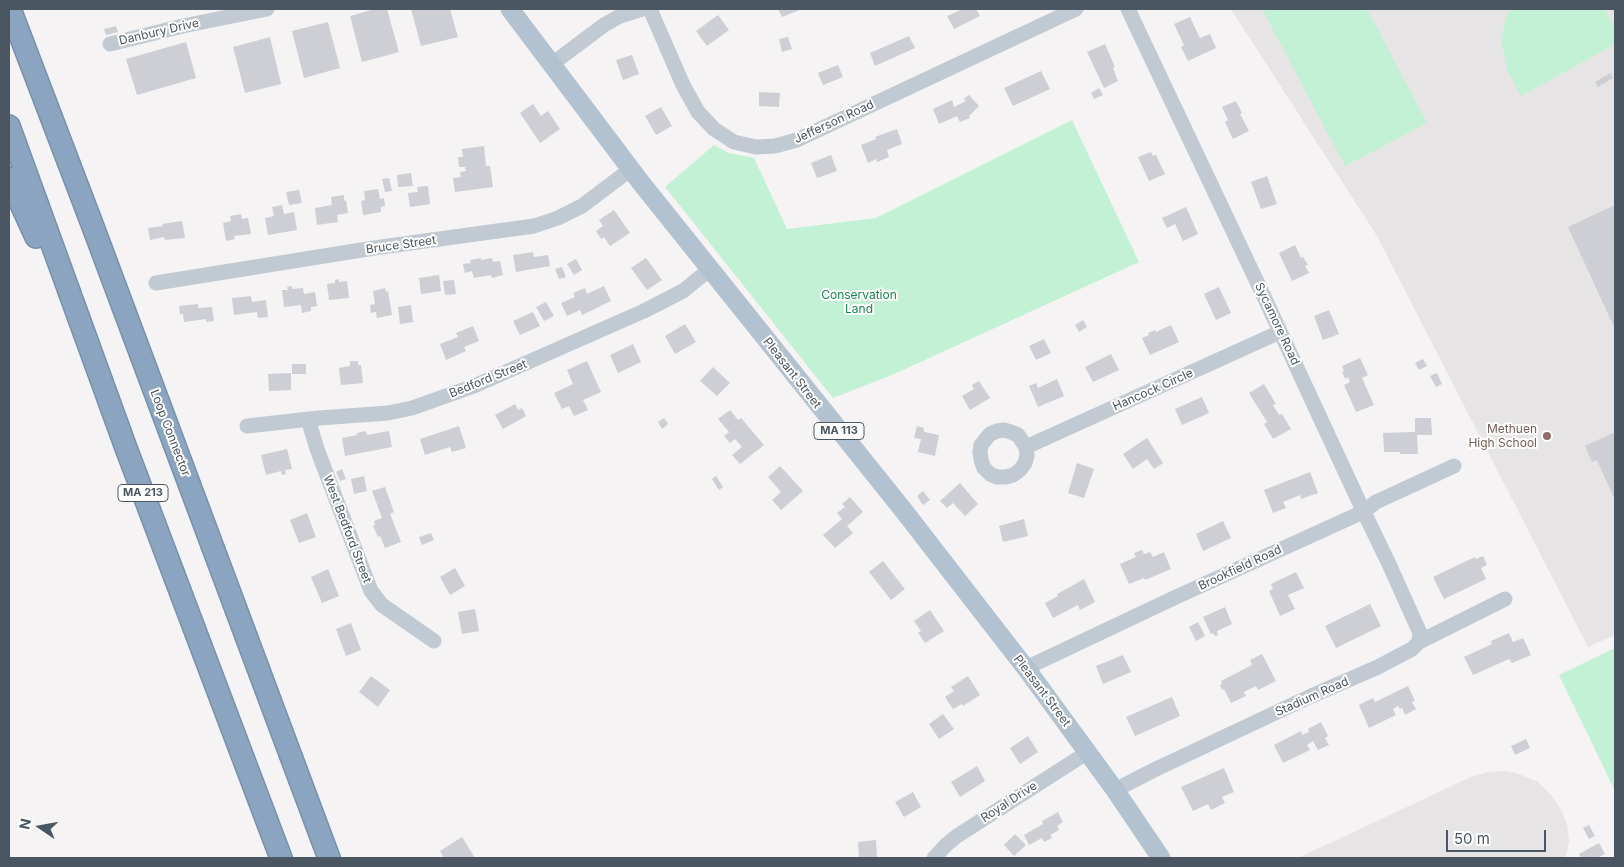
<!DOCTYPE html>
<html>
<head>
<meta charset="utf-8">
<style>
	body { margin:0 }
	#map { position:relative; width:1624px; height:867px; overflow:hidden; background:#f5f3f3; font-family:Inter,sans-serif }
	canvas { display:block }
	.frame { position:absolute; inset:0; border:10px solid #4a5661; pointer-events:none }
	.north { position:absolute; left:15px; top:802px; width:50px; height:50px; -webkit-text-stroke:4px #fff; paint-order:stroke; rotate:282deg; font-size:14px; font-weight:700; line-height:20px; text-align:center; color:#4a5661 }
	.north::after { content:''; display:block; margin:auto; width:18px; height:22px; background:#4a5661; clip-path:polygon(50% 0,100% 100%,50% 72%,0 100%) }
	.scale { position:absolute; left:1446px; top:830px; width:100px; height:22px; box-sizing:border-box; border:2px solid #4a5661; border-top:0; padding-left:6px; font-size:15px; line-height:18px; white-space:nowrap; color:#4a5661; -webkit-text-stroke:4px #fff; paint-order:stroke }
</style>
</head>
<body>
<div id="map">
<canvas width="1624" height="867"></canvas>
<div class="frame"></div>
<div class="north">N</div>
<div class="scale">50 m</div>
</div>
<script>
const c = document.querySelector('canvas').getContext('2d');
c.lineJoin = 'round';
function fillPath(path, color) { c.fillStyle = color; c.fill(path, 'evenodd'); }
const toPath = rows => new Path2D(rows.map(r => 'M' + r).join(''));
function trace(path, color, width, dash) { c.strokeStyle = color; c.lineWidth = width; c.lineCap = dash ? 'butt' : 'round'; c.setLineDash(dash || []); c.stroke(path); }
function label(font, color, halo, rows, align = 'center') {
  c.font = font + ' Inter,sans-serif'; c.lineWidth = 4; c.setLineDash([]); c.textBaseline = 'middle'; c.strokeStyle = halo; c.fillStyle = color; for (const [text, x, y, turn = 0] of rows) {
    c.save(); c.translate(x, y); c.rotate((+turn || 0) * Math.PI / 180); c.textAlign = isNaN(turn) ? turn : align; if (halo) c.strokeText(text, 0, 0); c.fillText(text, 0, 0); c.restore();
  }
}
const education = toPath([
	[1231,9,1615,9,1615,635,1588,647,1377,236],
	[1506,771,1519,774,1538,782,1552,796,1560,808,1567,824,1569,841,1566,858,1298,858,1473,776,1489,772]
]);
const green = toPath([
	[1262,9,1367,9,1427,123,1345,166],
	[1510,9,1605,9,1615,30,1615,44,1521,96,1508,72,1501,41,1505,20],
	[1072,120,1139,262,892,375,833,398,665,187,714,145,729,153,754,158,787,229,876,218],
	[1615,648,1615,791,1559,675]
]);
const building = toPath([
	[375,9,387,9,399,52,362,62,350,16],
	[411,9,450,9,458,37,421,46],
	[778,9,802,9,782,17],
	[963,9,976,9,980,16,954,29,947,16],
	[718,15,729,30,707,46,696,31],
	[1190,17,1200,38,1210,34,1216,48,1188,61,1181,47,1184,45,1174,24],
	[328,22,340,68,304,78,292,31],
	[116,26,118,32,106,35,104,29],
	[909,36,915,48,875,66,870,53],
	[270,37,281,84,245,93,233,47],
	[788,37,792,49,782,52,779,39],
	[186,42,196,78,137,95,126,59],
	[1105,44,1115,67,1113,68,1118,81,1104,88,1087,52],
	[632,55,639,74,623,80,616,60],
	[838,65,843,77,823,85,818,73],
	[1041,71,1050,89,1013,106,1004,88],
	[1610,73,1613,78,1598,87,1595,82],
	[1099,88,1103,95,1094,99,1091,93],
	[759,92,780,93,779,107,759,106],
	[969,95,979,106,969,116,970,118,960,122,957,116,939,124,933,109,952,100,954,107,966,101,964,99],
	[1236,101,1242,113,1240,114,1249,131,1233,139,1225,122,1228,120,1222,107],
	[533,104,541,116,548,111,560,129,540,143,520,113],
	[661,107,672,126,656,135,645,116],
	[897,129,902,144,887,150,889,157,877,162,876,159,868,163,861,145,876,139,875,137],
	[484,146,486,166,490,166,493,187,455,192,453,178,461,177,460,172,466,171,465,167,459,167,458,157,463,157,462,149],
	[1151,152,1153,156,1156,155,1165,174,1149,181,1138,157],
	[831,155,837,171,817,178,811,163],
	[411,173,413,186,398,187,397,175],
	[1267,176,1277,204,1261,209,1251,182],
	[389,178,392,191,385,192,382,179],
	[428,186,430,204,410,207,408,193,418,192,417,187],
	[378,189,380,199,384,198,385,206,381,207,381,212,363,215,361,201,365,200,364,191],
	[299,190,302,203,289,205,286,192],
	[344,195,344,201,346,200,348,213,337,215,338,222,317,225,315,208,332,205,331,197],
	[282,205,284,214,294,212,297,230,268,235,265,218,274,216,272,207],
	[1615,205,1615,329,1568,227],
	[1186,207,1198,234,1183,241,1175,224,1167,228,1162,218],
	[614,210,630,233,610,246,604,237,601,239,596,231,603,226,599,220],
	[241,214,242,219,248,218,251,234,234,236,235,239,226,241,223,223,231,221,230,216],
	[182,221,185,238,165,240,164,237,150,240,148,228,163,226,162,224],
	[1295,245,1301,258,1303,257,1308,265,1305,266,1309,273,1292,281,1279,253],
	[533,252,534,257,548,255,550,266,516,272,513,255],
	[481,258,481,260,492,258,493,262,500,261,503,275,492,278,491,275,474,278,472,271,465,273,463,264,471,263,470,260],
	[646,258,662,280,647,290,631,268],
	[576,259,582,270,574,275,567,264],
	[562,267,566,277,559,279,555,269],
	[439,275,441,291,421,294,419,278],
	[339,279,339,282,347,281,349,298,329,300,327,284,335,283,335,280],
	[454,280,456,294,445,295,443,281],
	[292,286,292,289,303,288,304,294,315,292,317,306,311,307,311,311,302,313,301,305,284,307,282,290,288,290,287,287],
	[604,286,611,301,582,315,580,310,567,316,561,303,575,297,573,293,585,288,587,294],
	[1219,287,1231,313,1216,320,1204,294],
	[385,288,386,292,388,291,392,315,377,318,376,312,371,313,370,305,375,304,373,291],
	[251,296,252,302,266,300,268,317,258,318,257,312,234,315,232,298],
	[546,302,554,316,544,321,536,307],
	[198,304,198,308,212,307,214,321,206,322,206,319,184,322,183,314,180,314,179,306],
	[411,305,413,322,400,324,398,307],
	[1329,310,1339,334,1323,340,1314,316],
	[533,312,540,326,520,335,513,321],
	[1083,320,1087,327,1079,332,1075,325],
	[685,324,696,342,675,354,665,336],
	[1171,325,1179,342,1150,355,1142,338,1149,335,1148,333,1155,330,1156,332],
	[473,326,479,341,464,347,466,351,446,360,440,344,458,337,456,333],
	[1044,339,1051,353,1036,360,1029,346],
	[633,344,641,362,618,373,610,355],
	[1111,354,1119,370,1093,382,1085,367],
	[1360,358,1368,375,1362,378,1374,405,1356,412,1344,385,1350,382,1348,377,1345,379,1342,372,1344,371,1342,366],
	[1423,359,1427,366,1419,370,1415,363],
	[350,361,358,361,358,365,361,365,363,383,341,385,339,368,350,366],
	[587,361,601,392,583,400,588,410,574,416,569,406,562,409,554,393,573,384,567,370],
	[292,364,306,364,306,374,292,374],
	[713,367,730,383,717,396,700,381],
	[291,373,291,390,269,391,268,374],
	[1437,373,1442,384,1436,387,1430,376],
	[1057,379,1064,396,1038,407,1029,386,1036,383,1038,388],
	[979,381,990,398,970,410,962,396,974,389,972,385],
	[1264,384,1276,404,1273,405,1279,415,1282,414,1291,429,1273,439,1264,424,1267,422,1249,393],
	[1202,397,1209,413,1182,425,1175,409],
	[515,404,518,410,522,408,526,416,503,429,495,415],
	[730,410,738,420,741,418,764,445,740,464,732,455,742,447,735,439,730,443,724,436,729,432,718,419],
	[664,418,668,424,662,429,658,422],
	[1415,418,1431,418,1432,435,1417,435,1418,454,1400,454,1400,452,1384,452,1383,433,1415,432],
	[459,426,466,448,452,452,450,447,425,455,420,439],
	[917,426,924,428,924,432,939,435,935,456,918,452,921,439,914,438],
	[366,431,367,435,389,431,392,447,345,456,342,438,357,435,357,433],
	[1613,433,1615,437,1615,500,1597,460,1592,462,1585,446],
	[1147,438,1163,463,1154,469,1147,459,1133,469,1123,454],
	[287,449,292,469,285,470,286,474,282,475,281,471,266,475,261,455],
	[1077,463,1094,469,1084,498,1068,493],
	[780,466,803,491,781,510,772,500,781,492,768,477],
	[342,469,346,479,340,481,336,472],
	[1310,472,1318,493,1301,499,1300,495,1283,502,1286,508,1273,513,1264,490],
	[364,476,367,491,354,494,351,479],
	[716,476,723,487,719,490,712,479],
	[960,483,978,504,965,516,953,503,947,508,940,501],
	[385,487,394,512,390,514,401,542,385,548,380,536,378,537,373,526,375,525,374,521,382,518,372,491],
	[923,491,930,500,923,505,917,496],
	[850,497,863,512,847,526,853,533,835,548,823,535,842,519,837,513,845,507,842,504],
	[307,513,316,537,299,543,290,520],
	[1024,519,1028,536,1003,542,999,526],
	[1223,521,1231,538,1203,551,1196,534],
	[431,533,434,540,422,545,419,537],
	[1142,550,1144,554,1150,552,1153,557,1164,552,1171,569,1145,580,1144,578,1129,584,1120,564,1136,557,1134,553],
	[1483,556,1487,565,1481,568,1486,579,1444,599,1433,577,1475,557,1476,559],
	[883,561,905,589,891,600,869,572],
	[455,568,465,586,450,595,440,577],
	[328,569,339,596,322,603,311,577],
	[1296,572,1304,588,1288,595,1295,609,1280,616,1269,591,1273,589,1271,584],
	[1084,579,1095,602,1080,610,1078,605,1053,618,1045,603,1058,596,1057,594],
	[1370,604,1381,626,1336,648,1325,626],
	[1225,607,1232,624,1217,631,1218,635,1215,636,1213,633,1211,634,1203,617],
	[475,609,479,631,462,634,458,612],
	[930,610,944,631,925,643,918,633,921,631,914,621],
	[1198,622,1205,636,1196,641,1189,627],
	[351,623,361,650,346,656,336,629],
	[1509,633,1513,642,1523,638,1531,655,1512,663,1509,659,1473,675,1464,657,1492,644,1491,641],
	[1262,654,1276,681,1258,690,1256,686,1244,692,1246,696,1231,703,1224,689,1222,690,1220,685,1222,684,1221,681,1252,665,1250,660],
	[1123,655,1131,672,1103,684,1096,666],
	[371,676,390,690,378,707,359,692],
	[968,676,980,695,963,706,962,704,953,709,945,697,954,691,951,687],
	[1408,686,1415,701,1412,702,1416,709,1405,715,1402,708,1400,709,1398,706,1393,709,1396,715,1369,728,1359,705,1373,698,1375,702],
	[1172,697,1180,716,1135,736,1126,717],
	[943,714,954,729,939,739,929,724],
	[1321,722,1328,736,1325,738,1329,745,1318,750,1313,741,1307,745,1310,750,1283,763,1274,745,1301,731,1302,735,1309,732,1308,729],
	[1028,736,1038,752,1020,764,1010,748],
	[1526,739,1530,748,1515,755,1511,746],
	[977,766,985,781,960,797,951,782],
	[1224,768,1234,792,1222,797,1225,803,1211,810,1208,804,1193,811,1181,787],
	[913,792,921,807,904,817,895,802],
	[1058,812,1063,822,1057,826,1059,830,1050,835,1052,838,1044,842,1042,838,1029,845,1024,835,1043,824,1042,821],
	[1589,825,1595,836,1589,839,1583,828],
	[1015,834,1026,845,1014,856,1004,845],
	[462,837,475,858,444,858,440,851],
	[876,840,877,858,859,858,858,842],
	[1599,843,1605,854,1599,857,1599,858,1581,858,1579,854]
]);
const minor = toPath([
	[650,9,683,85,698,112,714,129,734,142,756,147,775,146,797,140,1076,9],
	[1128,9,1259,286,1361,506,1389,564,1420,633,1419,642],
	[110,44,183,26,267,9],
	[552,64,604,25,620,16,642,9],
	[156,283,374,248,534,226,558,218,582,206,631,169],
	[308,419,317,449,371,591,382,605,434,641],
	[247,426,319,418,388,413,412,408,474,386,644,311,683,291,709,270],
	[1026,447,1027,456,1025,463,1020,470,1013,475,1006,477,997,477,990,474,984,468,981,460,980,452,981,445,990,434,997,431,1004,430,1011,432,1018,435,1026,447,1280,332],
	[1026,668,1176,597,1363,512,1376,502,1454,466],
	[1115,790,1154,770,1309,697,1378,667,1412,649,1419,642,1505,599],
	[934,858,946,845,957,836,1088,752]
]);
const major = toPath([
	[510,9,642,184,904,511,1028,671,1115,790,1161,858]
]);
const highway = toPath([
	[10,9,92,224,329,858],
	[9,126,126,448,281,858],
	[9,178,36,237]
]);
const markers = [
	[1547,436,5,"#8d6e63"]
];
const shields = [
	[839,431,50],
	[143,493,50]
];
const shieldNames = [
	["MA 113",839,431],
	["MA 213",143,493]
];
const streetNames = [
	["Danbury Drive",159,32,-13],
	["Jefferson Road",834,122,-25],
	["Bruce Street",401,245,-8],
	["Sycamore Road",1277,324,65],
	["Pleasant Street",792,373,52],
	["Bedford Street",488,379,-22],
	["Hancock Circle",1153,390,-24],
	["Loop Connector",170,433,69],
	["West Bedford Street",347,529,69],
	["Brookfield Road",1240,568,-25],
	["Pleasant Street",1042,691,53],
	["Stadium Road",1312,697,-24],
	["Royal Drive",1009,802,-33]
];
const parkNames = [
	["Conservation",859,295],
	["Land",859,309]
];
const educationNames = [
	["Methuen",1537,429],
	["High School",1537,443]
];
fillPath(education, '#e6e4e5');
fillPath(green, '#c3f1d5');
fillPath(building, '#cdcfd5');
trace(highway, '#7690ad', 24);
trace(minor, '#c1cad2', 15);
trace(major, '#b3c2d1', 19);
trace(highway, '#8ba5c1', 21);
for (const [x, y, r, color] of markers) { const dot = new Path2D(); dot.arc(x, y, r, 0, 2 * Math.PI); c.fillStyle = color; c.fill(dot); trace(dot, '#fff', 2); }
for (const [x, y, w] of shields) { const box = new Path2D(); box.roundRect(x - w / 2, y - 8.5, w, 17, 4); c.fillStyle = '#fff'; c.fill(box); trace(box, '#4a5661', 1); }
label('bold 11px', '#4a5661', null, shieldNames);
label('12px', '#4a5661', '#fff', streetNames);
label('12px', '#17864f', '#fff', parkNames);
label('12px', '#785e54', '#fff', educationNames, 'right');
</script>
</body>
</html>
